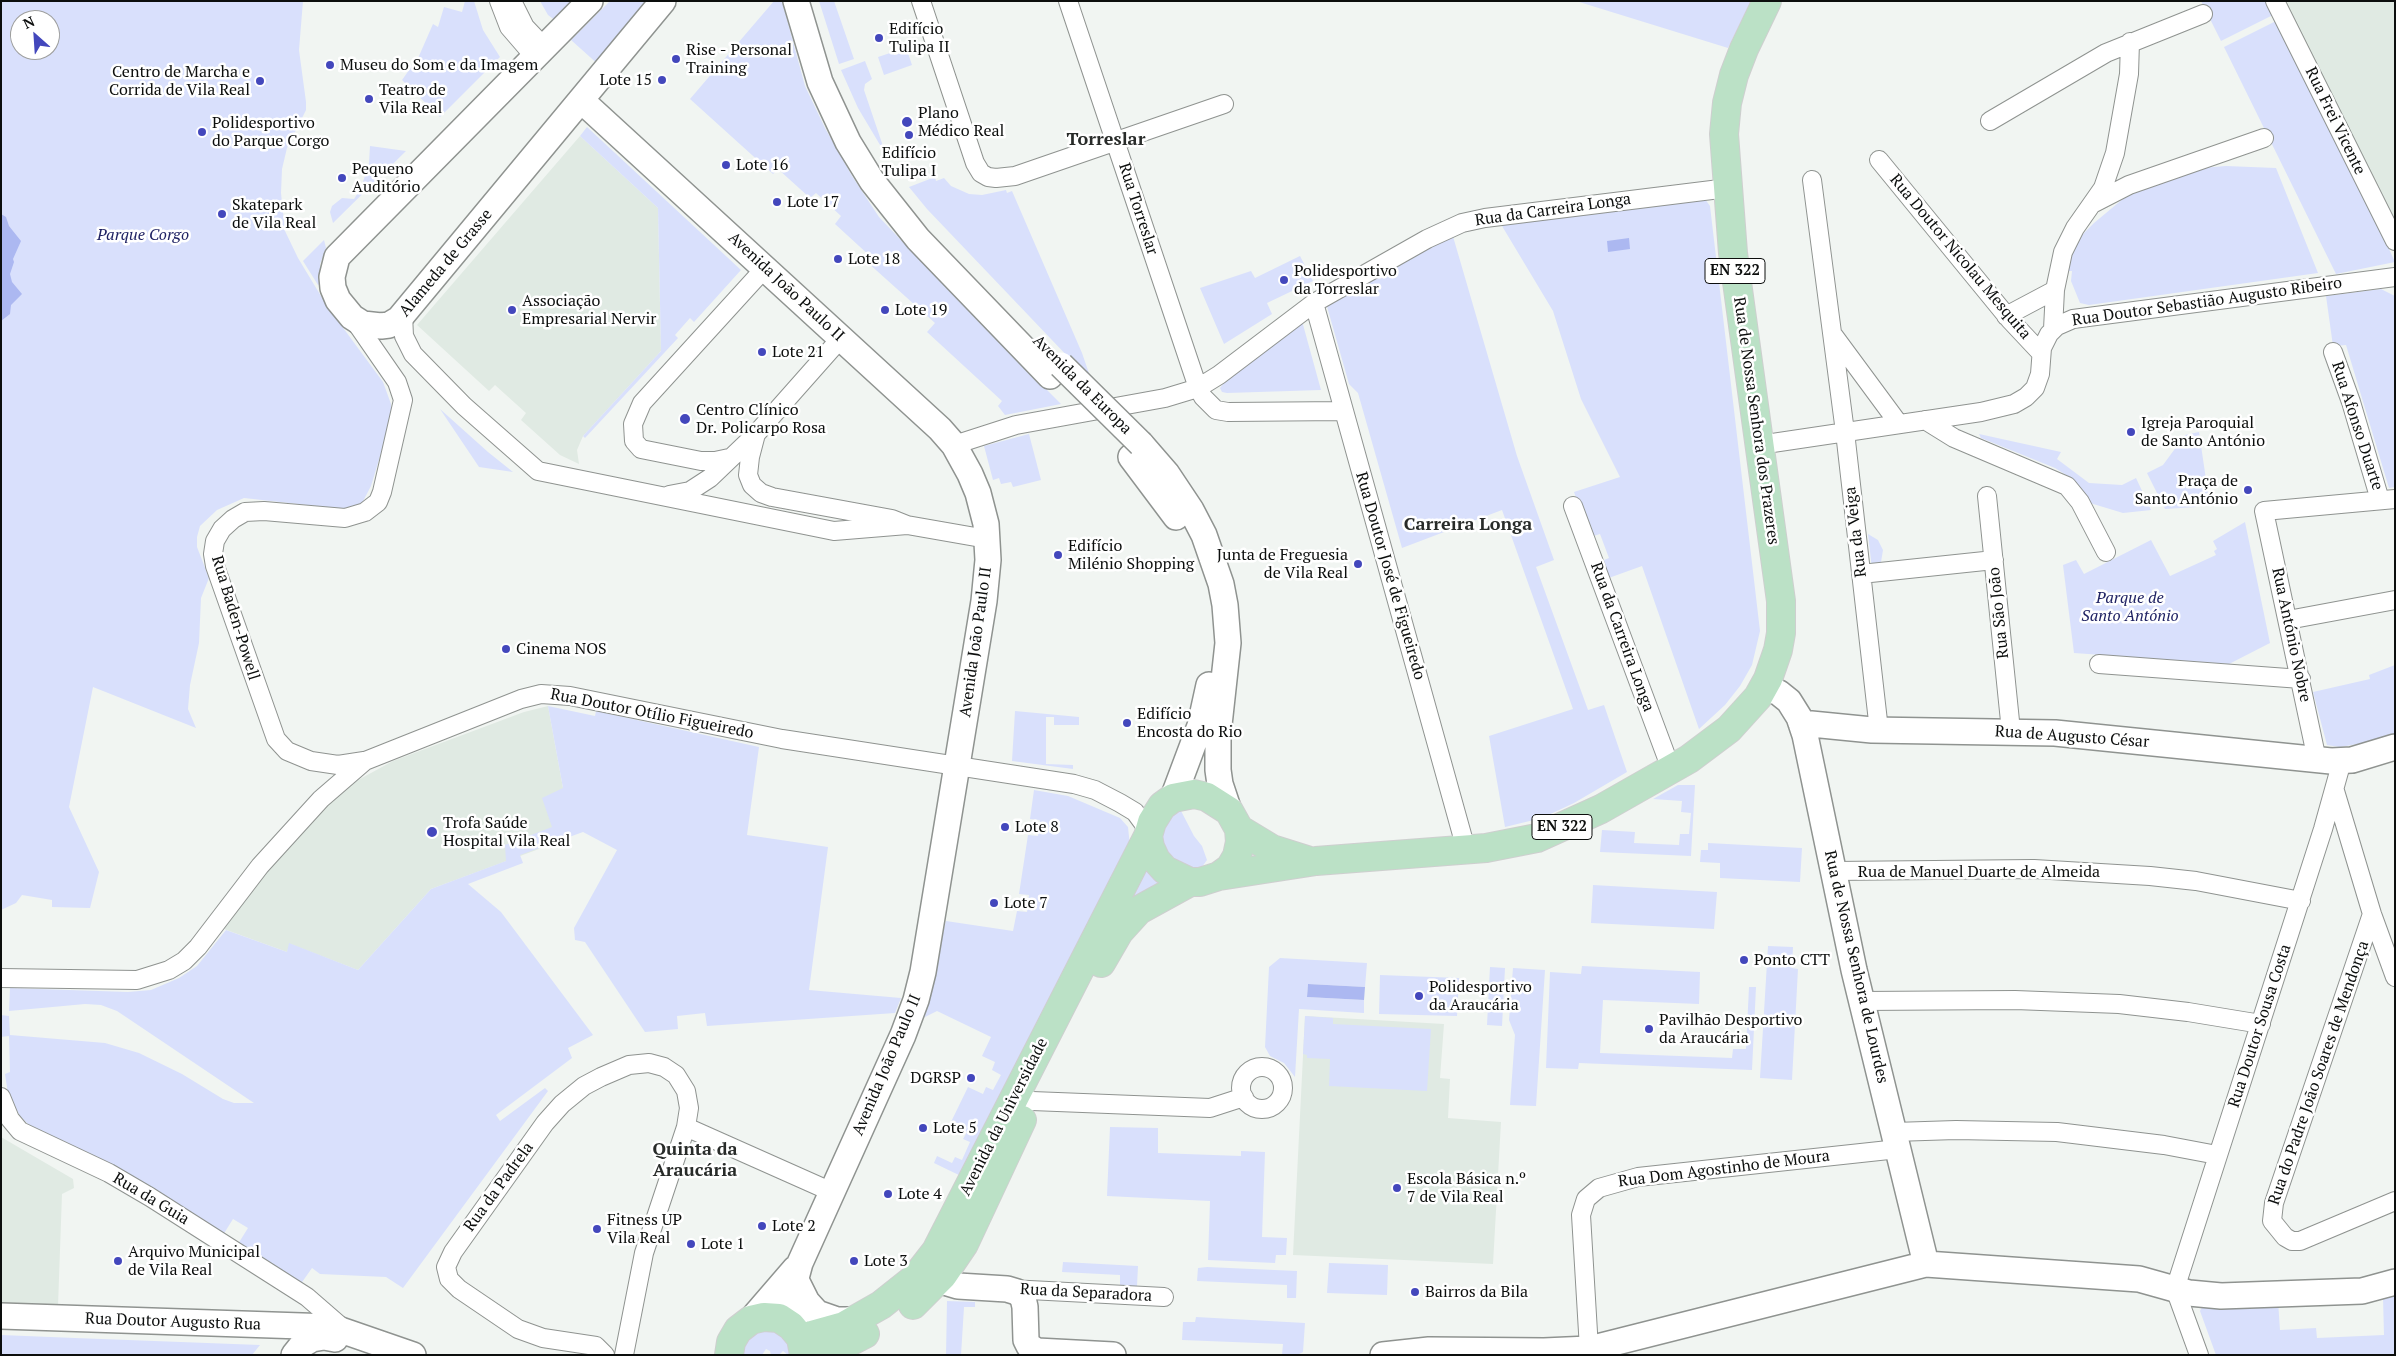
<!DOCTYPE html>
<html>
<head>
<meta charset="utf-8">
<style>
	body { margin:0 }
	#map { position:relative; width:2396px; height:1356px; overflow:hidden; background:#f1f5f2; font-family:"PT Serif",serif }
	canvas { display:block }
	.frame { position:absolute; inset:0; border:2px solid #0c0e0d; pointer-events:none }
	.north { position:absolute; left:10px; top:10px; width:50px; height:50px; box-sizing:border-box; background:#fff; border:1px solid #9e9f9e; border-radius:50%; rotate:334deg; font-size:14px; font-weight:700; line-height:20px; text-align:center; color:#0c0e0d }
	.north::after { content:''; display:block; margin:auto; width:18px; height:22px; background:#4347bc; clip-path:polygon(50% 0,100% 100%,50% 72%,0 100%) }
</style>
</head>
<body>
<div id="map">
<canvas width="2396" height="1356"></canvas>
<div class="frame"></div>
<div class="north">N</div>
</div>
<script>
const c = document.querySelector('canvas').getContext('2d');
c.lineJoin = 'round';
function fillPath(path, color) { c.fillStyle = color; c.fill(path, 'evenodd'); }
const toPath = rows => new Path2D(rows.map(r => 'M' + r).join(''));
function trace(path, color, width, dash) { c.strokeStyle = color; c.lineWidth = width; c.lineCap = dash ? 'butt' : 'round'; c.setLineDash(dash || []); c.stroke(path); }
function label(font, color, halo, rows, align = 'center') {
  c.font = font + ' "PT Serif",serif'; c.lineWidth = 5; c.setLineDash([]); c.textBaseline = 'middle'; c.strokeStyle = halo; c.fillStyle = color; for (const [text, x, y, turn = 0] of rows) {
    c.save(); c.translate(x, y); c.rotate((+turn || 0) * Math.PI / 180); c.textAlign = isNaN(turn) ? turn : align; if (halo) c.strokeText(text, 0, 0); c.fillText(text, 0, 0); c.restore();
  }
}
const built = toPath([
	[2284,1,2395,1,2395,219],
	[580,136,658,208,661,351,583,436,577,450,579,464,560,455,521,420,526,413,495,385,489,391,417,325],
	[548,706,563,788,566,839,431,889,358,970,290,944,287,952,221,928,241,899,321,810,349,785,393,761,524,712],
	[1305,1016,1444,1024,1440,1078,1450,1079,1448,1118,1501,1122,1493,1264,1293,1255],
	[1,1137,73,1179,74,1188,62,1194,58,1306,1,1304]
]);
const green = toPath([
	[1,1,303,1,299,50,306,102,306,110,287,148,282,169,281,193,285,231,298,258,327,306,383,382,391,404,391,420,371,486,361,505,343,509,244,498,217,510,200,526,197,537,197,547,209,578,201,598,199,643,190,685,188,709,196,728,93,687,69,807,99,872,90,908,52,907,52,900,22,895,16,903,1,910],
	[20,20,50,20,50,50,20,50],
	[465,1,474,1,483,30,500,57,440,117,402,80,419,56,433,24,438,27,444,7,462,12],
	[540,1,576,1,556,21,548,15],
	[610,1,654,1,600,66,571,40],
	[774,1,782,1,805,86,825,128,852,176,879,217,979,322,1061,404,1005,415,998,406,1002,401,927,332,935,323,867,262,871,257,835,224,841,216,816,193,810,198,778,169,773,174,690,99],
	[819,1,834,1,854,59,839,64],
	[1576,1,1751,1,1728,48],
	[2201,1,2268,1,2275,14,2221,41],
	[2276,21,2362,191,2395,262,2336,274,2224,47],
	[906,47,912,65,884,75,878,57,893,52,894,55,901,53,900,49],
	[865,61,872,79,865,84,864,90,886,155,858,108,841,70],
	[587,127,741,270,694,322,690,318,675,335,678,338,585,438,583,436,661,351,658,208,580,136],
	[370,146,406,151,333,223,330,212,332,206,342,198,354,199,361,188,369,163],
	[2226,166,2276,168,2318,273,2089,305,2080,303,2071,281,2072,271,2067,271,2068,261,2080,237,2094,223,2124,198,2159,182,2202,168],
	[935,177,936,181,944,178,951,186,969,194,982,195,1006,190,1007,193,1012,191,1082,353,1092,382,927,209,909,187],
	[1705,199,1710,206,1760,631,1752,665,1740,686,1725,705,1699,729,1642,566,1606,579,1599,562,1609,558,1600,534,1590,537,1574,492,1620,477,1581,399,1553,311,1499,221],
	[1452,233,1517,456,1554,560,1536,567,1588,710,1604,705,1627,772,1574,803,1542,818,1505,827,1489,736,1573,709,1502,510,1402,548,1358,393,1349,384,1326,303],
	[324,240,326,248,320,264,320,284,318,285,303,261],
	[1300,256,1313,281,1267,303,1272,314,1224,344,1200,288,1251,271,1255,278],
	[2381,289,2395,296,2395,487,2389,488,2346,345,2333,346,2326,296],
	[1302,321,1321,390,1227,393,1222,392,1220,388,1223,384],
	[440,409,488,452,513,472,479,467],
	[2199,432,2208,493,2191,496,2196,507,2165,509,2147,473,2163,465,2185,435],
	[1029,434,1041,480,1013,487,1011,482,1001,484,999,478,993,480,984,446],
	[1979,434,2061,452,2057,459,2089,483,2122,485,2136,478,2151,510,2123,513,2090,503,2071,478,2055,468,1981,438],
	[2245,522,2270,643,2229,664,2074,653,2063,565,2076,560,2084,574,2151,540,2170,576,2216,555,2214,551,2217,549,2213,541],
	[1868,534,1878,540,1883,550,1881,562,1872,569],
	[2395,665,2395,735,2381,740,2340,747,2327,745,2313,692,2370,679,2369,675],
	[548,706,595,716,596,711,759,747,747,835,828,847,809,990,901,998,895,1013,707,1026,705,1013,677,1016,678,1029,645,1032,585,942,575,940,574,928,617,850,583,832,520,855,523,863,468,884,501,912,593,1035,568,1048,572,1058,496,1115,500,1121,545,1088,548,1091,403,1288,386,1277,320,1274,312,1268,300,1285,238,1244,248,1228,233,1219,223,1235,90,1154,33,1129,20,1116,8,1094,5,1074,10,1072,9,1036,1,1037,1,1015,9,1016,10,1035,105,1043,139,1053,182,1074,223,1099,234,1103,254,1103,117,1011,101,1005,85,1004,9,1011,10,988,128,992,151,990,179,978,197,966,226,930,287,952,289,943,358,970,431,889,506,861,505,845,552,827,542,798,563,788],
	[1015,711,1079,717,1079,725,1054,725,1054,717,1046,717,1046,764,1073,765,1073,769,1012,761],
	[1678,785,1695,785,1691,856,1600,852,1602,830,1635,832,1634,843,1679,845,1680,834,1689,834,1691,813,1681,812,1682,801,1653,799],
	[1034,790,1068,796,1120,818,1128,827,1130,846,965,1178,934,1163,937,1156,952,1163,955,1157,962,1160,970,1142,963,1139,967,1132,950,1124,968,1087,983,1094,986,1087,993,1090,1001,1075,992,1070,995,1062,982,1056,991,1037,937,1011,923,1018,933,988,929,989,946,921,1013,931,1017,911,1027,912,1029,895,1019,894,1028,835,1038,836,1040,820,1030,819],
	[1179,807,1194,836,1202,846,1207,860,1199,871,1187,871,1161,848,1161,826],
	[1708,843,1802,848,1800,882,1720,878,1720,863,1700,862,1701,850,1708,850],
	[1146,869,1162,887,1124,911],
	[1593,885,1717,892,1714,929,1591,923],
	[1768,946,1793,947,1792,968,1798,969,1792,1080,1760,1078],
	[1280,958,1367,963,1365,987,1308,984,1307,997,1364,1000,1364,1013,1299,1009,1295,1077,1284,1063,1270,1056,1265,1047,1269,967],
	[1582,966,1700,972,1699,1004,1603,1000,1600,1053,1732,1058,1733,1049,1746,1049,1749,987,1756,987,1752,1070,1579,1063,1578,1069,1546,1068,1550,972,1581,974],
	[1490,967,1505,968,1502,1026,1487,1025],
	[1513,968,1545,970,1536,1106,1510,1105,1515,1035,1509,1020],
	[1380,975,1459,978,1457,1016,1379,1014],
	[1305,1016,1333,1018,1333,1024,1431,1029,1427,1091,1329,1086,1330,1059,1307,1058,1307,1055,1303,1054],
	[1110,1127,1158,1128,1158,1153,1241,1156,1241,1151,1265,1152,1262,1237,1287,1238,1286,1255,1276,1255,1275,1263,1208,1260,1210,1201,1107,1196],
	[1063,1262,1138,1266,1137,1286,1120,1286,1120,1275,1062,1272],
	[1329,1263,1388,1265,1387,1295,1327,1293],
	[1207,1267,1297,1271,1296,1298,1287,1298,1287,1285,1197,1281,1198,1268],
	[2395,1291,2395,1355,2216,1355,2200,1311,2202,1307,2278,1301,2280,1330,2316,1328,2317,1338,2384,1335,2383,1297],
	[947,1301,975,1302,975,1307,964,1307,961,1355,946,1355],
	[1196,1317,1305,1323,1303,1352,1297,1355,1282,1355,1283,1344,1182,1340,1183,1322,1195,1322],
	[760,1327,786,1335,794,1355,788,1355,783,1351,779,1355,771,1355,770,1351,766,1349,762,1355,739,1355,740,1346],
	[1,1335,75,1338,260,1345,252,1355,1,1355]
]);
const water = toPath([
	[1,214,6,217,9,226,21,241,13,259,14,262,10,274,12,282,22,294,11,305,10,314,1,321],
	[1629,238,1630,249,1608,252,1607,241],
	[1308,984,1365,987,1364,1000,1307,997]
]);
const street = toPath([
	[499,1,509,27,534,56],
	[512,1,525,27,544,47],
	[921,1,975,163,981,173,988,177,996,178,1015,176,1224,104],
	[1068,1,1198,388,1203,397,1216,410,1228,412,1344,411],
	[2275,1,2395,241],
	[1990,121,2106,53,2203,14],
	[1879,160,2010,320,2041,353],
	[1812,180,1845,432,1879,730],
	[2094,203,2129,185,2264,138],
	[1314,303,1466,849],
	[403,314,404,336,413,354,464,406,538,471,834,531,907,525],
	[2006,316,2055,290],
	[352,317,397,382,403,400,382,492,378,502,365,512,345,518,264,511,245,512,233,519,222,529,215,541,213,554,215,566,276,739,287,751,311,761,338,765,364,761],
	[2053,329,2055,290,2063,252,2075,228,2103,188,2115,153,2129,74,2130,42],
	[1834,336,1899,424],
	[2333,352,2351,402,2380,500],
	[1925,420,1954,438,2067,486,2080,502,2106,552],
	[756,434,750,457,748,475,752,485,761,493,772,497,892,519,907,525,987,539],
	[954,445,1016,425,1165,398,1198,388,1219,375,1314,303,1427,239,1462,223,1485,218,1728,188],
	[1759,445,1981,412,2014,404,2026,397,2035,388,2040,374,2042,348,2049,334,2057,326,2073,319,2395,277],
	[729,458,715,461,701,461,641,449,634,441,633,424,642,403,765,268],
	[669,495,690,491,710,478,756,434,841,338],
	[1987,496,2011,731],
	[1573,506,1671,769],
	[1861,574,1994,560],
	[2288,620,2395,600],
	[2099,664,2301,679],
	[2317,760,2264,511,2395,499],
	[2335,791,2372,914,2395,977],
	[1834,871,2034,869,2150,876,2196,881,2301,901],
	[2372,914,2274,1203,2272,1221,2285,1237,2292,1241,2300,1241,2395,1201],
	[1,978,137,980,169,970,184,961,198,947,260,866,321,799,365,761,521,699,541,694,570,696,782,739,1074,784,1095,790,1120,803,1135,812,1149,831],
	[1861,1001,2015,1000,2119,1004,2188,1012,2261,1024],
	'1241 1088a21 21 0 1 1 42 0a21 21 0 1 1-42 0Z',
	[1,1097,10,1119,20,1131,109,1173,150,1197,307,1297,345,1330],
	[1032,1101,1210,1108,1244,1097],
	[686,1127,832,1192],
	[1894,1132,1956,1130,2057,1132,2164,1145,2217,1155],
	[1010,1289,1164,1297],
	[1589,1349,1581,1215,1586,1199,1599,1188,1638,1177,1898,1149],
	[605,1355,596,1346,543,1338,518,1329,459,1289,449,1279,446,1267,453,1252,545,1123,562,1104,584,1086,601,1077,629,1065,649,1063,664,1067,676,1075,686,1091,689,1108,686,1127,644,1253,624,1355],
	[2199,1355,2175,1289,2323,829,2342,761]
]);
const secondary = toPath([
	[590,1,337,257,332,277,333,288,338,300,352,317,363,324,381,326,389,325,399,319,663,1],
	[796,1,820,82,848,142,872,181,918,239,1050,376],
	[582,101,940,429,954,445,970,474,978,493,986,524,988,560,984,601,923,972,916,1000,903,1035,800,1263,790,1300,797,1332],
	[1141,444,1167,474,1191,510,1204,535,1221,584,1225,605,1228,643,1218,734,1218,770,1220,784,1229,811],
	[1131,457,1176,517],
	[1764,686,1779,693,1789,701,1799,717,1805,735,1854,970,1926,1264],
	[1801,723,1872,730,2055,733,2331,761,2352,760,2395,747],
	[1173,798,1200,726,1209,685],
	[795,1278,807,1302,817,1313,837,1320,857,1320],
	[938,1280,958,1286,1007,1289,1017,1292,1023,1298,1025,1307,1026,1340,1029,1346,1037,1351,1113,1355],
	[1,1316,332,1327,413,1355],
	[751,1320,795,1269],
	[294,1355,302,1345,312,1339,324,1337,335,1339],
	[1383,1355,1429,1350,1544,1351,1589,1349,1926,1264,2139,1279,2189,1293,2221,1296,2362,1291,2395,1282]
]);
const primary = toPath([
	[1194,794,1207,797,1229,811,1239,829,1240,842,1237,856,1230,868,1219,876,1200,882,1190,882,1165,870,1156,860,1150,847,1148,836,1152,822,1162,806,1173,798,1194,794],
	[1239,829,1272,849,1307,860],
	[1219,876,1316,861,1486,848,1537,838,1601,809,1689,759,1729,729,1758,697,1768,679,1778,650,1781,633,1781,601,1733,253,1724,134,1727,103,1734,75,1744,49,1767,1],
	[1101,963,1119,932,1139,910,1190,882],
	[913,1305,943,1275,964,1244,1022,1120],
	[801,1338,844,1326,881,1305,915,1278,936,1251,1148,836],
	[729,1355,731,1342,738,1330,751,1320,764,1317,779,1318,791,1326,801,1338,804,1355],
	[824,1355,865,1334]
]);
const secondaryBridge = toPath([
	[1061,365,1141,444]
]);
const markers = [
	[879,38,5,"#4347bc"],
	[676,59,5,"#4347bc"],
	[330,65,5,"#4347bc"],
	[662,80,5,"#4347bc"],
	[260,81,5,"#4347bc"],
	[369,99,5,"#4347bc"],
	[907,122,6,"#4347bc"],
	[202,132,5,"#4347bc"],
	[909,135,5,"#4347bc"],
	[726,165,5,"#4347bc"],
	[342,178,5,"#4347bc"],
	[777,202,5,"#4347bc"],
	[222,214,5,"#4347bc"],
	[838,259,5,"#4347bc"],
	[1284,280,5,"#4347bc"],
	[512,310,5,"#4347bc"],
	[885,310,5,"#4347bc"],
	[762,352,5,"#4347bc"],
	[685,419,6,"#4347bc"],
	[2131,432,5,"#4347bc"],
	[2248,490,5,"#4347bc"],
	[1058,555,5,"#4347bc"],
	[1358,564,5,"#4347bc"],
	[506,649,5,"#4347bc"],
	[1127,723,5,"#4347bc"],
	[1005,827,5,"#4347bc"],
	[432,832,6,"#4347bc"],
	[994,903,5,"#4347bc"],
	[1744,960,5,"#4347bc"],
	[1419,996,5,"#4347bc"],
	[1649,1029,5,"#4347bc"],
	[971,1078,5,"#4347bc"],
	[923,1128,5,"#4347bc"],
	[1397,1188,5,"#4347bc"],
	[888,1194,5,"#4347bc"],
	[762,1226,5,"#4347bc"],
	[597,1229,5,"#4347bc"],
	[691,1244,5,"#4347bc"],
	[118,1261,5,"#4347bc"],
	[854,1261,5,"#4347bc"],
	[1415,1292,5,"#4347bc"]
];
const shields = [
	[1735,271,60],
	[1562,827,60]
];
const shieldNames = [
	["EN 322",1735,271],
	["EN 322",1562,827]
];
const poiNames = [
	["Edifício",889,29],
	["Tulipa II",889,47],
	["Rise - Personal",686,50],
	["Training",686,68],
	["Museu do Som e da Imagem",340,65],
	["Centro de Marcha e",250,72,"right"],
	["Corrida de Vila Real",250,90,"right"],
	["Lote 15",652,80,"right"],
	["Teatro de",379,90],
	["Vila Real",379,108],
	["Plano",918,113],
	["Médico Real",918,131],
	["Polidesportivo",212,123],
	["do Parque Corgo",212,141],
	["Edifício",909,153,"center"],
	["Tulipa I",909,171,"center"],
	["Lote 16",736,165],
	["Pequeno",352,169],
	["Auditório",352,187],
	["Lote 17",787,202],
	["Skatepark",232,205],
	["de Vila Real",232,223],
	["Lote 18",848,259],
	["Polidesportivo",1294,271],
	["da Torreslar",1294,289],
	["Associação",522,301],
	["Empresarial Nervir",522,319],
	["Lote 19",895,310],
	["Lote 21",772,352],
	["Centro Clínico",696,410],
	["Dr. Policarpo Rosa",696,428],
	["Igreja Paroquial",2141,423],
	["de Santo António",2141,441],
	["Praça de",2238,481,"right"],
	["Santo António",2238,499,"right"],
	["Edifício",1068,546],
	["Milénio Shopping",1068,564],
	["Junta de Freguesia",1348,555,"right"],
	["de Vila Real",1348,573,"right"],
	["Cinema NOS",516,649],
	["Edifício",1137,714],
	["Encosta do Rio",1137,732],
	["Trofa Saúde",443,823],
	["Hospital Vila Real",443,841],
	["Lote 8",1015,827],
	["Lote 7",1004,903],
	["Ponto CTT",1754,960],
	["Polidesportivo",1429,987],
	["da Araucária",1429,1005],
	["Pavilhão Desportivo",1659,1020],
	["da Araucária",1659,1038],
	["DGRSP",961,1078,"right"],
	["Lote 5",933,1128],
	["Escola Básica n.º",1407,1179],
	["7 de Vila Real",1407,1197],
	["Lote 4",898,1194],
	["Fitness UP",607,1220],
	["Vila Real",607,1238],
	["Lote 2",772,1226],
	["Lote 1",701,1244],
	["Arquivo Municipal",128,1252],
	["de Vila Real",128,1270],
	["Lote 3",864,1261],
	["Bairros da Bila",1425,1292]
];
const streetNames = [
	["Rua Frei Vicente",2335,121,64],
	["Rua Torreslar",1138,209,72],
	["Rua da Carreira Longa",1553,210,-8],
	["Rua Doutor Nicolau Mesquita",1960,257,50],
	["Alameda de Grasse",446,263,-50],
	["Avenida João Paulo II",786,287,43],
	["Rua Doutor Sebastião Augusto Ribeiro",2207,302,-8],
	["Avenida da Europa",1082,385,45],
	["Rua de Nossa Senhora dos Prazeres",1756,421,82],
	["Rua Afonso Duarte",2357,426,72],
	["Rua da Veiga",1856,532,-97],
	["Rua Doutor José de Figueiredo",1390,576,74],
	["Rua São João",1999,613,-96],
	["Rua Baden-Powell",235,618,73],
	["Rua António Nobre",2291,635,78],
	["Rua da Carreira Longa",1622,637,70],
	["Avenida João Paulo II",976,642,-82],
	["Rua Doutor Otílio Figueiredo",652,714,11],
	["Rua de Augusto César",2072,737,4],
	["Rua de Manuel Duarte de Almeida",1979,872],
	["Rua de Nossa Senhora de Lourdes",1856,967,77],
	["Rua Doutor Sousa Costa",2260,1026,-72],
	["Avenida João Paulo II",887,1065,-67],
	["Rua do Padre João Soares de Mendonça",2319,1073,-71],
	["Avenida da Universidade",1004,1117,-63],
	["Rua Dom Agostinho de Moura",1724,1169,-7],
	["Rua da Padrela",499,1187,-54],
	["Rua da Guia",151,1199,31],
	["Rua da Separadora",1086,1293,3],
	["Rua Doutor Augusto Rua",173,1322,2]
];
const parkNames = [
	["Parque Corgo",143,235],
	["Parque de",2130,598],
	["Santo António",2130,616]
];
const neighbourhoodNames = [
	["Torreslar",1106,140],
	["Carreira Longa",1468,525],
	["Quinta da",695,1150],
	["Araucária",695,1171]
];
fillPath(built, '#e0eae3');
fillPath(green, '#d9e0fc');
fillPath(water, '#acb8f1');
trace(street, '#8f9390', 20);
trace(secondary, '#8f9390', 28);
trace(primary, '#cecfcf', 30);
trace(street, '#fff', 18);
trace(secondary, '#fff', 25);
trace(primary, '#bbe1c6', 28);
trace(secondaryBridge, '#8f9390', 28, []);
trace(secondaryBridge, '#fff', 25);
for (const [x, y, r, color] of markers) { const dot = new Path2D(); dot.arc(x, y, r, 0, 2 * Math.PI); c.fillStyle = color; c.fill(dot); trace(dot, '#fff', 2); }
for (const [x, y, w] of shields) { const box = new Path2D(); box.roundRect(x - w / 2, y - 12.5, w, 25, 4); c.fillStyle = '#fff'; c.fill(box); trace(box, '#0c0e0d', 1); }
label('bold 15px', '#0c0e0d', null, shieldNames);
label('16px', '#0c0e0d', '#fff', poiNames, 'left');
label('16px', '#0c0e0d', '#fff', streetNames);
label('italic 16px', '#1f2263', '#fff', parkNames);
label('bold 18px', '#282b29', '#fff', neighbourhoodNames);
</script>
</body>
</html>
